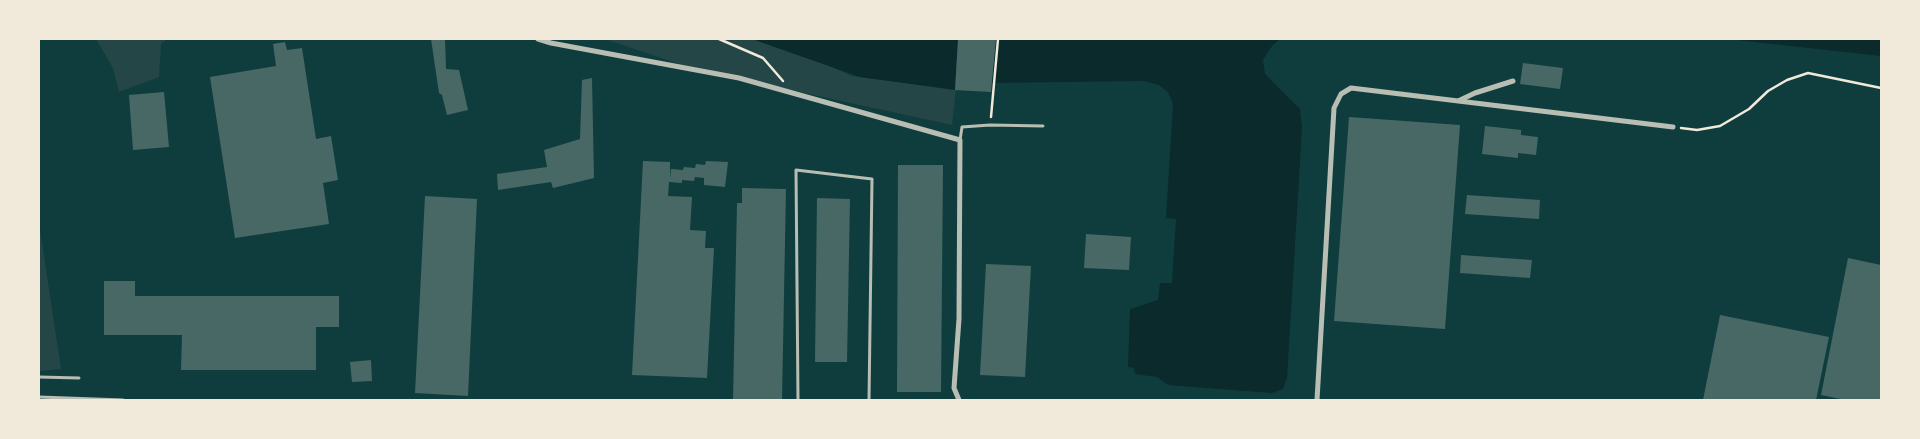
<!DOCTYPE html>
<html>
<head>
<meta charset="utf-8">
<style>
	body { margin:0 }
	#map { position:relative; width:1920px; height:439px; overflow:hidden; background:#0f3d3e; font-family:"Titillium Web",sans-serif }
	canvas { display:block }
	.frame { position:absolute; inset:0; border:40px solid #f1e9da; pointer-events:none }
</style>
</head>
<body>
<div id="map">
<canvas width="1920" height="439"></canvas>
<div class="frame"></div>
</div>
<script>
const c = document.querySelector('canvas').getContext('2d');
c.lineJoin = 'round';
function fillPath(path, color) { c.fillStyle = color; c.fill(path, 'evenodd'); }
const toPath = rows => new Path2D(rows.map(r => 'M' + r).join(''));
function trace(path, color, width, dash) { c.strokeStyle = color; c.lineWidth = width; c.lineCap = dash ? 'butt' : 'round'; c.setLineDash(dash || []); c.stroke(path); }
const green = toPath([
	[96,39,167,39,161,44,159,77,119,92,113,68],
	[605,39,770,39,852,76,956,89,952,125,694,69],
	[39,223,61,369,40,371,39,366]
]);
const water = toPath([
	[752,39,958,39,955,90,860,77],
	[996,39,1280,39,1272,46,1263,60,1265,74,1300,109,1302,128,1287,378,1283,389,1272,393,1168,385,1157,377,1135,374,1134,368,1128,367,1130,309,1158,300,1160,283,1172,283,1176,219,1166,218,1173,104,1168,92,1159,85,1143,81,992,83],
	[1728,39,1881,39,1881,56]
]);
const building = toPath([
	[431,39,445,39,446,69,459,70,468,110,447,115,442,95,439,93],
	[958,39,996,39,991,92,955,90],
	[285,42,287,50,302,48,316,139,331,136,338,180,323,183,329,224,235,238,210,77,276,66,273,44],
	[1523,63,1563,68,1560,89,1520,84],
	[592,78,594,178,553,188,551,182,498,190,497,174,547,167,544,150,580,139,582,80],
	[164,92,169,147,133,150,129,95],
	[1349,117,1460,125,1445,329,1334,321],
	[1485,126,1521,130,1521,135,1538,137,1536,155,1518,153,1518,158,1482,154],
	[643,161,670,162,670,178,671,169,683,170,684,167,695,168,696,164,705,165,706,161,728,162,725,187,704,185,704,178,695,177,694,181,682,180,682,183,669,182,668,196,692,197,690,230,706,231,705,248,714,248,707,378,632,375],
	[898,165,943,165,941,392,897,392],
	[742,188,786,189,782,400,733,400,737,203,742,203],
	[1467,195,1540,200,1539,219,1465,214],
	[425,196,477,199,468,396,415,393],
	[817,198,850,199,847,362,815,362],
	[1086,234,1131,237,1129,270,1084,268],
	[1461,255,1532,260,1530,278,1460,273],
	[1848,258,1881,265,1881,400,1846,400,1821,395],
	[986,264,1031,266,1025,377,980,375],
	[104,281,135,281,135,296,339,296,339,327,316,327,316,370,181,370,182,335,104,335],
	[1720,315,1829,337,1816,400,1703,400],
	[371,360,372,381,352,382,350,362]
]);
const path = toPath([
	[719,39,763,58,783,81],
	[991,117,998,39],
	[1681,128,1697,130,1720,126,1749,109,1768,91,1787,80,1808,73,1881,88]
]);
const service = toPath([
	[960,140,962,127,990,125,1043,126],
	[39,377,79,378],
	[39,397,123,400],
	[798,400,796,170,872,179,869,400]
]);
const minor = toPath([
	[538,39,551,43,739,78,960,140,959,319,954,388,959,400],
	[1458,101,1475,93,1513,81],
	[1317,400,1334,108,1341,94,1351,88,1673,127]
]);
fillPath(green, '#244646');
fillPath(water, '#0a2a2b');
fillPath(building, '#486865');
trace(path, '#f1e9da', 2.5);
trace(service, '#b8beb3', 3);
trace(minor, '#b8beb3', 5);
</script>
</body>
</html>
